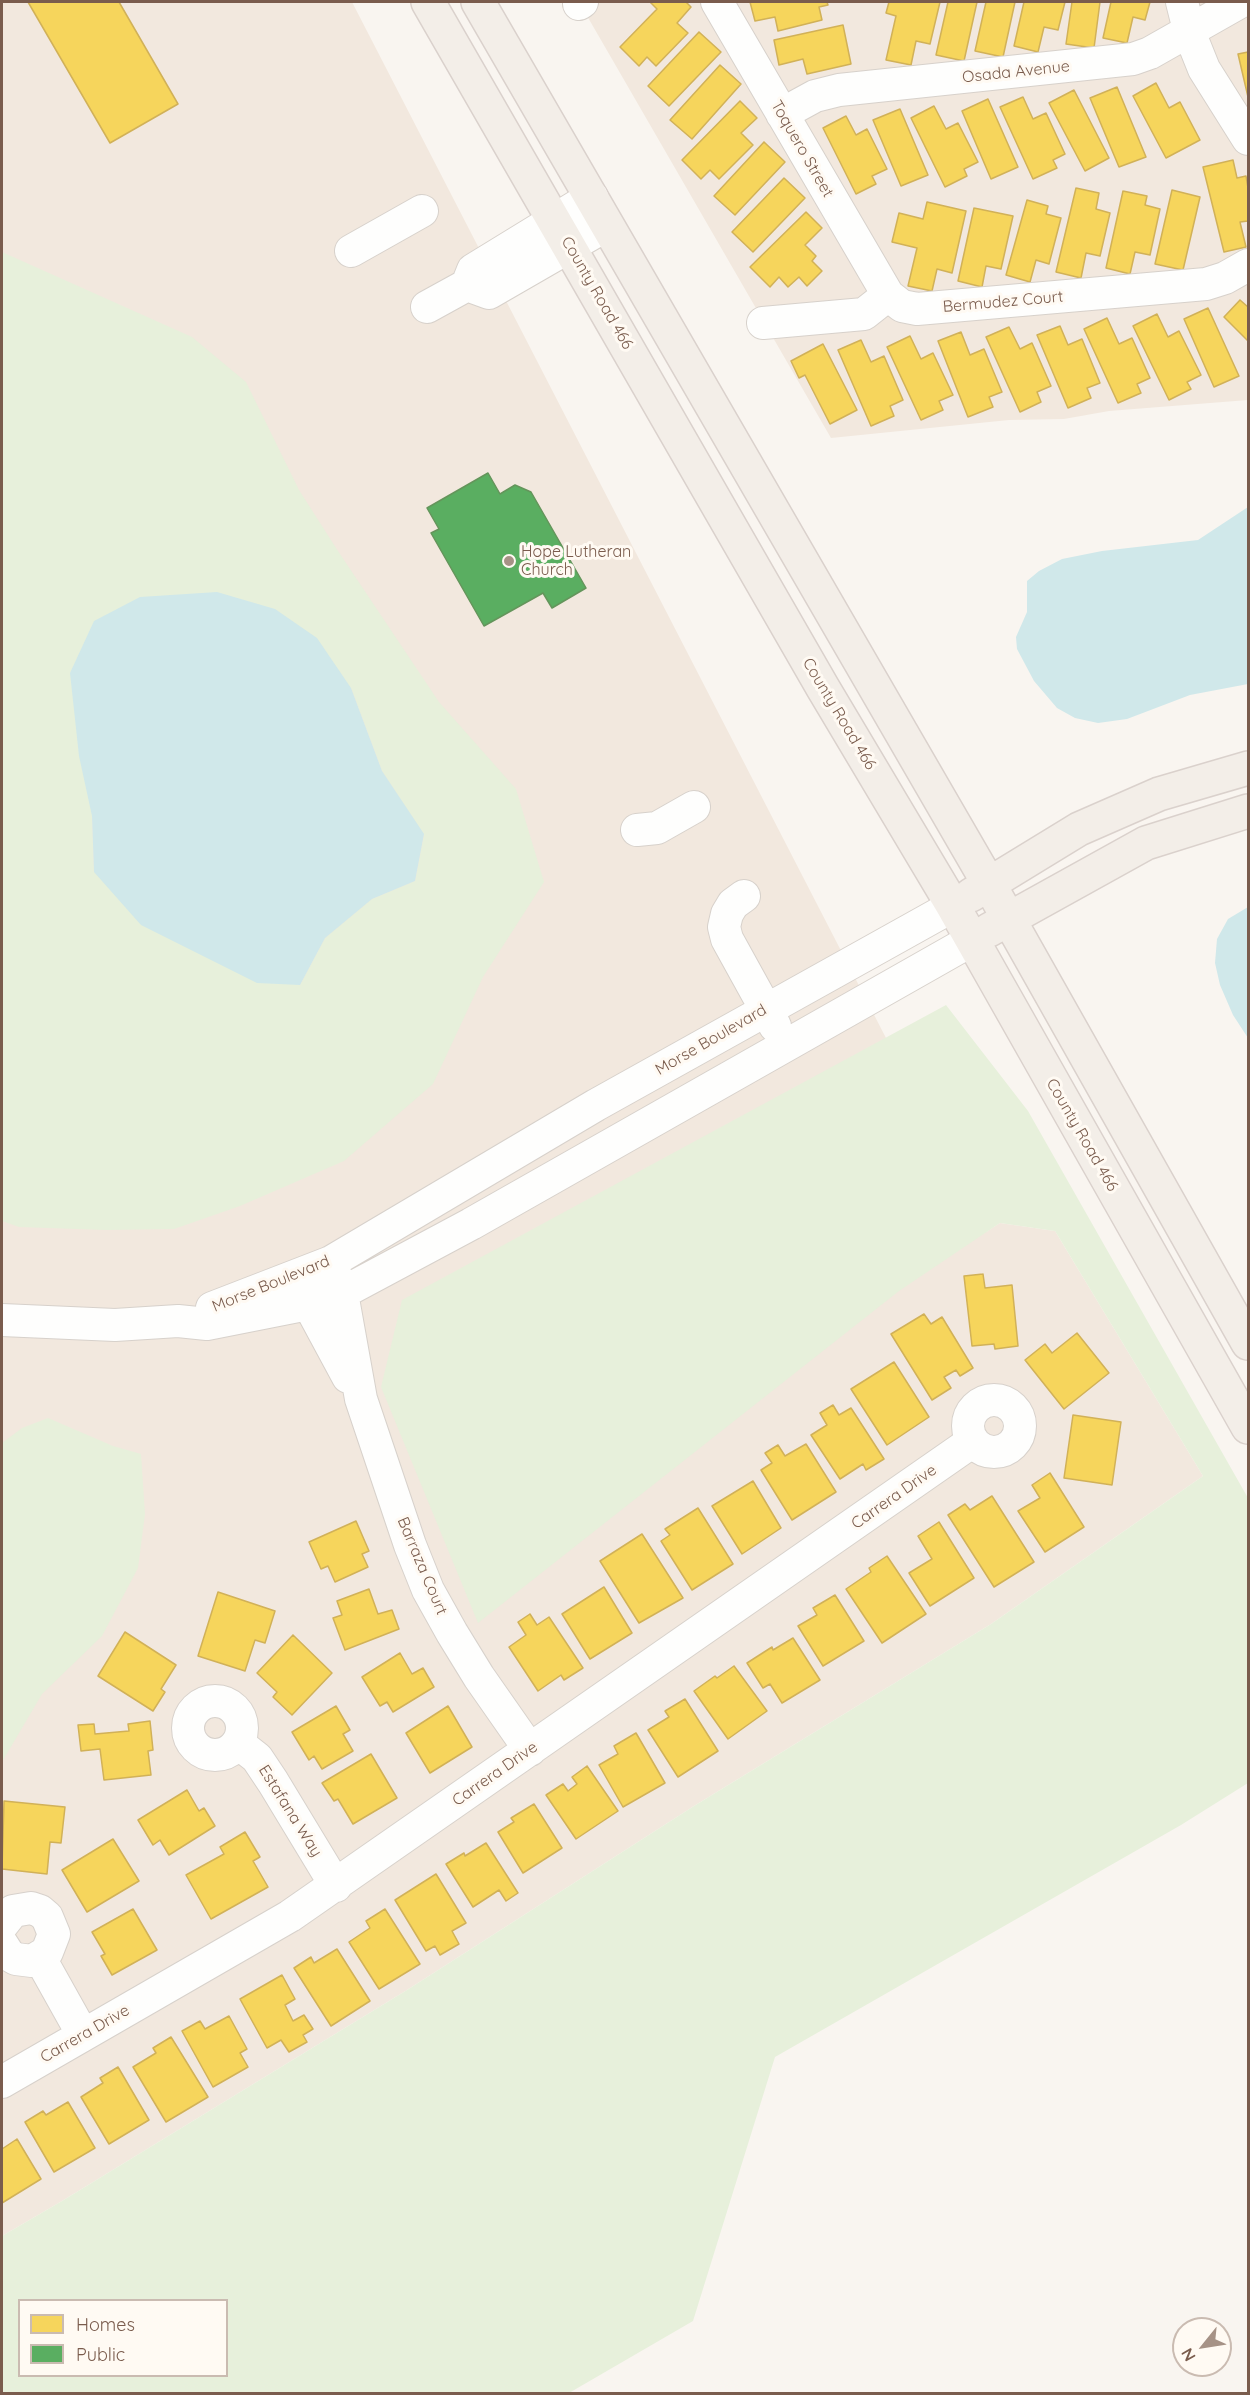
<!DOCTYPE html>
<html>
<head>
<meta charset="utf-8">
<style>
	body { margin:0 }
	#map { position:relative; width:1250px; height:2395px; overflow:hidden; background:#f9f5f0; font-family:Quicksand,sans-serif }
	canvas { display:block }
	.frame { position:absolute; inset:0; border:3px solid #7a5c4d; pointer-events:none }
	.legend { position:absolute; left:18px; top:2299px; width:210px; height:78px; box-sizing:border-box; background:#fffaf3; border:2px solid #cabbb1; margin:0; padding:8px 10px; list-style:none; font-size:18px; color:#7a5c4d }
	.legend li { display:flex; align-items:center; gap:12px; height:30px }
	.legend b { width:30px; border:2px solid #cabbb1 }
	.north { position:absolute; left:1172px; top:2317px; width:60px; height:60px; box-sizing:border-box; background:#fffaf3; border:2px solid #cabbb1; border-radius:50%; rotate:240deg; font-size:16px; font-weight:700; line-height:24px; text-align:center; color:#7a5c4d }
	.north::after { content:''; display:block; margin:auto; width:21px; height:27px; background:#a69286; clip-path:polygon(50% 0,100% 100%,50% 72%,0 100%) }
</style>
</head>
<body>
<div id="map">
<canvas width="1250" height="2395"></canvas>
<div class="frame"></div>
<ul class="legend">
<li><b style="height:16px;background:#f6d55c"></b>Homes</li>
<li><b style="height:16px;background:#5aae61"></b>Public</li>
</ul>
<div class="north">N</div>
</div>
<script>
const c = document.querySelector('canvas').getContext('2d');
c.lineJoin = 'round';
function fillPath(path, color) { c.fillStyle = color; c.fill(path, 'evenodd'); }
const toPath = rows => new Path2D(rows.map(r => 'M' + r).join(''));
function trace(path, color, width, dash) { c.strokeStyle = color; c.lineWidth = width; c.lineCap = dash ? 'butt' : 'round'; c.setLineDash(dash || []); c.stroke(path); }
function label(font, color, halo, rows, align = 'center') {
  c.font = font + ' Quicksand,sans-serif'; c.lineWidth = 6; c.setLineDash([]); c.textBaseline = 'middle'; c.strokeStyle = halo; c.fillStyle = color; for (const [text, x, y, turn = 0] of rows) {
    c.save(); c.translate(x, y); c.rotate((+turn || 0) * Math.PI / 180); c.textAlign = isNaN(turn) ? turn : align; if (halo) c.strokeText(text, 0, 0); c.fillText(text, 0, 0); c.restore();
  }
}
const residential = toPath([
	[2,2,352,2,986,1232,1000,1223,1055,1231,1203,1476,991,1624,694,1806,407,1990,62,2201,2,2236],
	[579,2,1248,2,1248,400,1109,411,1064,419,1009,420,831,438]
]);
const green = toPath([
	[2,252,192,337,246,382,299,490,338,551,439,702,516,789,544,882,483,977,433,1084,344,1161,240,1206,174,1229,106,1230,19,1227,2,1221],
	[351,688,382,771,424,835,415,881,372,899,325,938,300,985,94,872,92,816],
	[946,1005,1028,1111,1248,1498,1248,1783,1181,1825,775,2057,693,2321,569,2393,2,2393,2,2236,62,2201,407,1990,694,1806,991,1624,1203,1476,1055,1231,1000,1223,899,1291,478,1623,381,1387,402,1300],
	[20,2300,226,2300,226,2376,20,2376],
	[48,1418,113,1446,141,1454,145,1514,138,1568,102,1636,42,1694,2,1762,2,1443,22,1428]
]);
const water = toPath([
	[1248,507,1248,684,1190,695,1127,719,1098,723,1075,718,1057,708,1034,681,1017,649,1016,637,1027,612,1027,581,1039,571,1062,559,1102,551,1198,540],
	[217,592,275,609,317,638,351,688,382,771,424,834,415,881,372,899,325,938,300,985,257,983,141,925,94,872,92,816,79,756,70,673,94,621,140,597],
	[1248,907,1248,1038,1233,1015,1220,985,1215,963,1217,939,1228,919]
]);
const homes = toPath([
	[28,2,119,2,178,104,110,143,28,2],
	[650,2,686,2,691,7,677,23,688,33,656,66,647,57,639,66,620,47,657,9,650,2],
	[750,2,827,2,828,5,819,7,822,20,778,31,775,17,755,21,750,2],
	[889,2,940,2,930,44,916,41,911,65,886,60,896,16,886,13,889,2],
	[948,2,977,2,964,61,936,55,948,2],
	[986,2,1015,2,1003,57,975,51,986,2],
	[1024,2,1065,2,1058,30,1044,27,1038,52,1014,46,1024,2],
	[1072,2,1100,2,1094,48,1066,44,1072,2],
	[1111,2,1150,2,1145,20,1133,17,1127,43,1103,38,1111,2],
	[843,25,851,64,807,74,803,59,779,65,774,40,843,25],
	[699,32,721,52,669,106,648,86,699,32],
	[1248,52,1248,97,1238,54,1248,52],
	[720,65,741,84,692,139,670,120,720,65],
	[1156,83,1169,108,1180,102,1200,140,1166,158,1133,96,1156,83],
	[1117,87,1146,157,1119,167,1090,98,1117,87],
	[1074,90,1109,158,1085,171,1049,103,1074,90],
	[1023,97,1033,119,1046,113,1065,154,1053,160,1057,168,1033,179,1000,107,1023,97],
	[988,99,1018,167,991,179,962,111,988,99],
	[740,101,757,118,741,133,753,145,719,179,710,170,701,179,682,160,740,101],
	[934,106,946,129,958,123,978,162,964,169,967,176,945,187,911,118,934,106],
	[900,109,928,175,901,186,873,120,900,109],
	[846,116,856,135,867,129,887,169,872,176,876,184,856,194,823,128,846,116],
	[764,142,785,162,735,215,714,196,764,142],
	[1233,160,1237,178,1246,176,1248,188,1248,221,1240,222,1246,247,1224,252,1203,167,1233,160],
	[784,178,805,198,753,252,732,232,784,178],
	[1076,188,1099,193,1096,209,1110,213,1100,256,1086,253,1081,278,1056,272,1076,188],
	[1172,190,1200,197,1183,270,1155,264,1172,190],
	[1123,191,1147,196,1145,205,1160,209,1150,255,1135,252,1130,274,1106,268,1123,191],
	[1027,200,1048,206,1046,214,1061,218,1049,264,1036,260,1030,282,1006,275,1027,200],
	[927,202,966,211,952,273,937,269,932,291,908,286,917,248,892,242,899,213,923,219,927,202],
	[974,208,1013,216,1001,269,986,266,982,287,958,281,974,208],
	[806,212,822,228,805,245,816,256,812,261,822,271,807,286,799,277,788,287,779,277,770,287,750,267,806,212],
	[1240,300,1248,307,1248,341,1224,317,1240,300],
	[1208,308,1239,376,1214,387,1184,319,1208,308],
	[1157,314,1168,337,1179,331,1201,375,1187,382,1191,389,1169,400,1133,326,1157,314],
	[1107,318,1119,344,1132,338,1150,378,1137,384,1141,393,1118,403,1084,329,1107,318],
	[1060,326,1068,345,1082,339,1100,383,1087,388,1091,398,1068,408,1037,335,1060,326],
	[1009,327,1020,349,1032,343,1051,386,1037,392,1041,402,1020,412,986,337,1009,327],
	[961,332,970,355,984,349,1002,392,989,397,993,407,968,417,938,341,961,332],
	[910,336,921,359,933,353,953,395,939,401,943,410,921,420,887,347,910,336],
	[861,340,871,362,884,356,903,400,890,406,894,416,871,426,838,350,861,340],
	[823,344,857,410,830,424,805,375,799,378,791,361,823,344],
	[983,1274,985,1288,1012,1285,1018,1346,995,1349,994,1344,972,1346,964,1276,983,1274],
	[924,1314,931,1324,942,1317,973,1368,960,1376,956,1370,944,1377,951,1388,932,1400,891,1334,924,1314],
	[1077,1333,1109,1373,1064,1409,1025,1360,1045,1344,1052,1353,1077,1333],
	[894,1362,929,1417,887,1445,851,1389,894,1362],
	[833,1405,839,1415,851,1408,884,1459,866,1470,863,1464,840,1479,811,1435,827,1425,820,1413,833,1405],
	[1073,1415,1121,1422,1112,1485,1064,1478,1073,1415],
	[806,1444,836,1492,792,1520,761,1470,772,1463,765,1453,778,1445,785,1456,806,1444],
	[1050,1473,1084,1527,1045,1552,1018,1511,1040,1498,1032,1485,1050,1473],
	[753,1481,781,1528,742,1554,712,1506,753,1481],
	[992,1496,1034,1562,994,1587,948,1515,965,1504,970,1510,992,1496],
	[698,1508,733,1564,692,1590,661,1541,670,1535,665,1529,698,1508],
	[356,1521,369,1551,362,1554,368,1567,335,1582,328,1566,321,1569,309,1542,356,1521],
	[939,1522,974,1578,930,1606,909,1573,932,1559,918,1536,939,1522],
	[642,1534,683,1598,639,1623,600,1561,642,1534],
	[887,1556,926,1614,882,1643,846,1589,871,1572,869,1568,887,1556],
	[604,1587,632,1633,590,1659,562,1614,604,1587],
	[369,1589,378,1614,392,1610,399,1629,345,1650,333,1618,342,1615,337,1601,369,1589],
	[218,1592,275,1611,265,1643,255,1640,245,1671,198,1656,218,1592],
	[835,1595,864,1641,823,1666,798,1626,817,1615,813,1608,835,1595],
	[530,1614,537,1625,549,1617,583,1668,564,1680,561,1675,538,1691,509,1647,526,1635,518,1622,530,1614],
	[125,1632,176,1665,161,1689,165,1692,153,1711,98,1676,125,1632],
	[293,1635,332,1673,292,1715,273,1697,277,1692,257,1673,293,1635],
	[793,1638,820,1680,782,1703,770,1684,763,1688,747,1663,772,1647,773,1650,793,1638],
	[400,1653,412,1674,423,1668,434,1687,393,1712,387,1702,380,1706,362,1677,400,1653],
	[734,1666,767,1711,728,1739,694,1691,715,1676,717,1678,734,1666],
	[685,1699,718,1751,678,1777,648,1730,669,1717,665,1711,685,1699],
	[336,1706,350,1730,343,1734,353,1751,322,1769,314,1756,309,1760,292,1732,336,1706],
	[448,1706,472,1747,430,1773,406,1733,448,1706],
	[150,1721,153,1750,148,1751,151,1775,104,1780,100,1749,81,1751,78,1725,94,1724,95,1734,129,1731,128,1724,150,1721],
	[636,1733,665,1783,623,1807,599,1765,618,1754,614,1746,636,1733],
	[371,1754,397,1798,353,1824,338,1799,334,1801,322,1783,371,1754],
	[587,1766,618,1811,576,1839,546,1795,563,1784,568,1791,577,1784,572,1777,587,1766],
	[187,1790,199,1811,204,1808,215,1826,169,1855,160,1840,153,1845,138,1820,187,1790],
	[4,1801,65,1807,61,1843,50,1842,47,1874,2,1869,4,1801],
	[534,1804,562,1848,523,1873,498,1832,514,1822,511,1818,534,1804],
	[245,1832,260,1857,253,1861,268,1887,211,1919,186,1875,224,1854,220,1847,245,1832],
	[113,1839,139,1881,87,1912,62,1870,113,1839],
	[486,1843,518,1893,506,1901,499,1890,473,1907,446,1864,464,1853,465,1856,486,1843],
	[436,1874,466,1923,452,1931,459,1944,440,1955,435,1946,426,1951,395,1900,436,1874],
	[133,1909,157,1950,112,1975,101,1956,105,1954,92,1932,133,1909],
	[385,1909,420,1964,379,1989,349,1942,370,1928,366,1921,385,1909],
	[337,1949,370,2001,331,2026,294,1968,311,1957,314,1963,337,1949],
	[282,1975,295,1999,285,2005,293,2021,304,2015,313,2029,303,2035,307,2042,289,2052,281,2040,267,2048,240,1999,282,1975],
	[229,2016,247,2049,240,2053,248,2067,213,2087,182,2031,200,2021,205,2029,229,2016],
	[171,2037,208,2097,166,2122,133,2067,156,2053,153,2048,171,2037],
	[118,2067,149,2120,109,2144,81,2097,103,2083,100,2078,118,2067],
	[68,2102,95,2148,54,2172,25,2122,43,2111,46,2115,68,2102],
	[17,2139,41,2179,2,2203,2,2149,17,2139]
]);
const public = toPath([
	[488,473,500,494,515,485,531,492,586,588,552,608,543,593,484,626,431,533,439,529,427,508,488,473]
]);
const minor = toPath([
	[717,2,888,295],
	[1182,2,1190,34,1204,69,1248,139],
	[579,4,582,2],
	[782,114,815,96,839,90,1133,59,1150,53,1240,2],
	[351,251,422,211],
	[467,285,489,293,607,225],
	[427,307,467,285,473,270,592,197],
	[763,323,864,314,888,295,902,306,917,309,1206,284,1225,278,1248,265],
	[637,830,657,828,694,807],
	[744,896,733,904,727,914,724,927,727,939,775,1026],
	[335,1273,342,1293,361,1399,410,1545,428,1590,452,1633,479,1677,530,1750],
	[299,1286,348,1377],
	[212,1308,331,1262,596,1105,953,906],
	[2,1320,115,1325,178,1321,207,1324,308,1304,342,1293,471,1224,972,940],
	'968 1426a26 26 0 1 1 52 0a26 26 0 1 1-52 0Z',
	'188 1728a27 27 0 1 1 54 0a27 27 0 1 1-54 0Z',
	[238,1743,257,1758,273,1782,336,1886],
	[2,1925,13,1911,31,1908,40,1911,47,1917,54,1934,47,1952,32,1961,16,1959,9,1955,2,1944],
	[40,1958,83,2035],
	[2,2082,290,1916,973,1441]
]);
const major = toPath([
	[428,2,823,688,953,906,1248,1427],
	[478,2,989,884,1248,1343],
	[971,895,1079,829,1159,794,1248,768],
	[989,930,1146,843,1248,811]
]);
const markers = [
	[509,561,6,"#a69286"]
];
const streetNames = [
	["Osada Avenue",1016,72,-6],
	["Toquero Street",802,149,60],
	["County Road 466",597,293,60],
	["Bermudez Court",1003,302,-5],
	["County Road 466",839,714,59],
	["Morse Boulevard",711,1040,-30],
	["County Road 466",1082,1135,60],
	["Morse Boulevard",271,1284,-22],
	["Carrera Drive",894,1497,-35],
	["Barraza Court",422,1566,67],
	["Carrera Drive",495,1774,-35],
	["Estafana Way",290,1811,58],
	["Carrera Drive",85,2034,-30]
];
const poiNames = [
	["Hope Lutheran",521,552],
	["Church",521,570]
];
fillPath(residential, '#f2e8de');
fillPath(green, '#e7f0db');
fillPath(water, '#d0e8ea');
fillPath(homes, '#f6d55c');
trace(homes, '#d1b158', 1.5);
fillPath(public, '#5aae61');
trace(public, '#64955b', 1.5);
trace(minor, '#d7d1cb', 34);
trace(major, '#dad1cc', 36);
trace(minor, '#fefefd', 32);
trace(major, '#f3eee8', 33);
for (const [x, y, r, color] of markers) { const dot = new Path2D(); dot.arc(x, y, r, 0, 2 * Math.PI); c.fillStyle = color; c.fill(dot); trace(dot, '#fffaf3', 2); }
label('16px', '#7a5c4d', '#fffaf3', streetNames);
label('16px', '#7a5c4d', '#fffaf3', poiNames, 'left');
</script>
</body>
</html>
